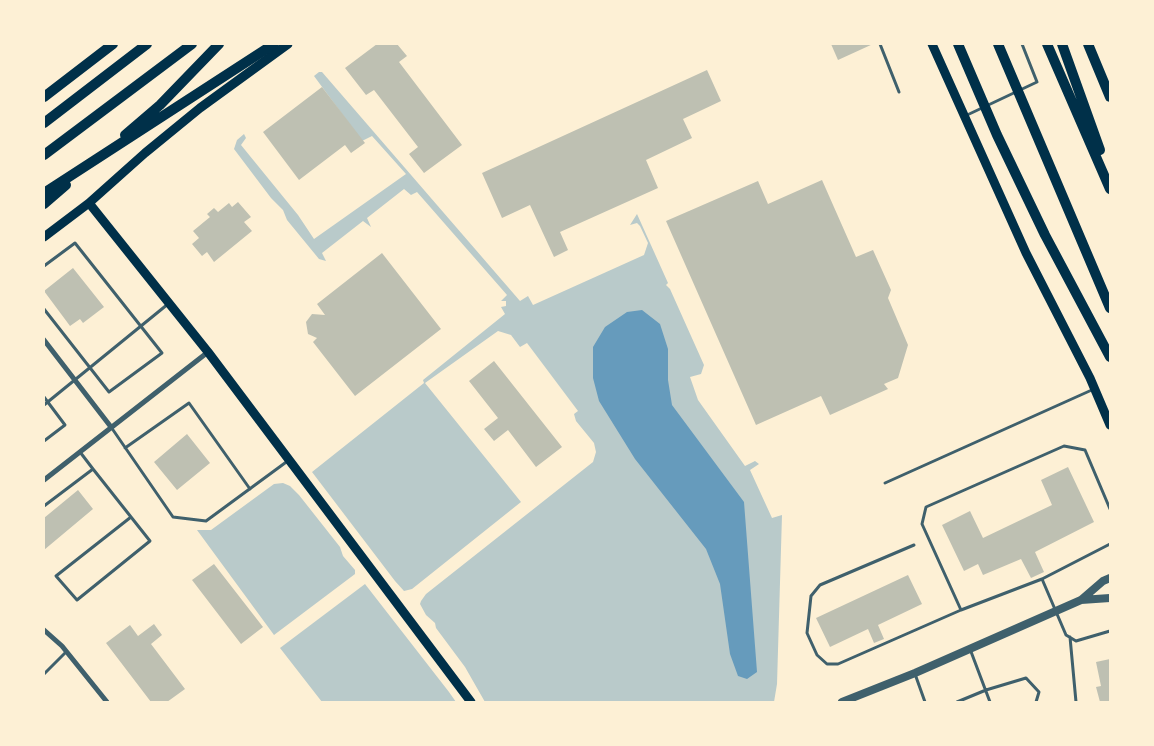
<!DOCTYPE html>
<html>
<head>
<meta charset="utf-8">
<style>
	body { margin:0 }
	#map { position:relative; width:1154px; height:746px; overflow:hidden; background:#fdf0d5; font-family:Poppins,sans-serif }
	canvas { display:block }
	.frame { position:absolute; inset:0; border:45px solid #fdf0d5; pointer-events:none }
</style>
</head>
<body>
<div id="map">
<canvas width="1154" height="746"></canvas>
<div class="frame"></div>
</div>
<script>
const c = document.querySelector('canvas').getContext('2d');
c.lineJoin = 'round';
function fillPath(path, color) { c.fillStyle = color; c.fill(path, 'evenodd'); }
const toPath = rows => new Path2D(rows.map(r => 'M' + r).join(''));
function trace(path, color, width, dash) { c.strokeStyle = color; c.lineWidth = width; c.lineCap = dash ? 'butt' : 'round'; c.setLineDash(dash || []); c.stroke(path); }
const green = toPath([
	[319,72,322,72,520,301,528,296,533,305,644,255,648,243,640,226,637,223,630,225,637,214,668,283,666,285,670,289,704,365,701,374,690,377,698,400,745,466,755,461,759,464,750,470,772,518,782,515,777,684,774,702,485,702,465,667,436,628,435,623,426,615,420,604,421,601,426,594,593,462,596,452,594,443,576,421,574,414,578,411,527,343,520,347,511,335,498,331,425,383,521,502,412,589,404,591,395,581,312,472,424,383,423,380,505,314,501,307,506,306,506,301,501,301,507,295,417,192,411,195,404,189,367,218,371,227,363,221,322,253,326,261,319,259,287,220,283,210,271,198,234,149,237,140,244,134,246,138,241,145,298,215,314,239,406,174,372,136,362,141,314,76],
	[283,483,290,486,299,495,340,547,343,556,355,570,355,574,274,635,197,530,211,530,274,484],
	[365,584,449,692,456,702,322,702,280,648]
]);
const water = toPath([
	[642,310,660,324,668,349,668,380,672,405,744,502,757,672,747,679,738,676,730,654,720,584,706,549,635,459,599,401,593,378,593,347,605,327,627,312]
]);
const building = toPath([
	[377,44,397,44,407,56,399,62,462,145,424,173,409,154,418,147,374,90,366,95,345,68],
	[831,44,873,44,838,60],
	[707,70,721,101,683,119,692,138,646,160,658,188,560,232,568,250,554,257,530,205,502,218,482,173],
	[322,87,365,143,351,153,345,145,299,180,263,132],
	[822,180,856,257,873,250,891,290,888,298,908,345,898,378,884,384,888,389,830,415,821,396,756,425,666,221,758,181,768,204],
	[238,202,251,217,244,222,252,231,214,262,207,252,202,256,192,244,199,238,193,231,210,217,207,214,214,208,218,212,229,203,232,207],
	[382,253,441,329,355,396,313,342,317,338,308,334,306,322,312,314,325,315,317,304],
	[73,268,104,307,83,323,80,319,70,326,44,291],
	[494,361,562,447,536,467,508,430,494,441,484,429,498,418,469,381],
	[187,434,210,463,177,490,154,462],
	[1068,467,1094,522,1035,552,1044,572,1031,578,1021,559,983,575,978,564,964,571,942,525,970,511,983,538,1052,505,1041,480],
	[78,490,93,509,44,550,44,518],
	[214,564,263,627,241,644,192,580],
	[908,575,922,604,878,625,884,639,874,643,868,629,830,647,816,618],
	[154,624,162,635,151,644,185,689,167,702,151,702,106,643,130,625,138,636],
	[1110,659,1110,702,1100,702,1096,687,1101,686,1096,662]
]);
const service = toPath([
	[880,44,899,92],
	[965,116,1037,82,1022,44],
	[44,266,75,243,162,353,109,392,44,309],
	[44,397,65,425,44,441],
	[44,405,168,304],
	[111,427,173,517,206,521,289,460],
	[125,448,189,403,250,489],
	[80,452,93,469,150,541,77,600,56,576,131,517],
	[885,483,1094,389],
	[44,506,93,469],
	[914,545,820,585,811,596,807,633,817,655,827,664,838,664,961,610,1042,579,1066,635,1076,641,1110,631],
	[1042,579,1110,544],
	[961,610,922,524,926,507,1064,446,1085,450,1110,509],
	[1070,637,1076,702],
	[970,649,990,702],
	[44,674,66,652],
	[915,674,925,702],
	[957,702,986,690,1026,678,1039,692,1036,702]
]);
const minor = toPath([
	[44,340,111,427],
	[44,480,208,352],
	[44,630,62,646,107,702]
]);
const tertiary = toPath([
	[1081,600,1110,598],
	[842,702,915,673,1081,600,1103,581,1110,578]
]);
const secondary = toPath([
	[932,44,1026,253,1090,378,1110,425],
	[89,203,208,352,471,702],
	[44,237,89,203,145,153,200,108,288,44]
]);
const motorway = toPath([
	[958,44,997,135,1045,235,1110,357],
	[998,44,1110,308],
	[1047,44,1110,189],
	[1062,44,1100,150],
	[1088,44,1110,97],
	[44,97,113,44],
	[44,123,147,44],
	[125,135,160,105,219,44],
	[44,155,192,44],
	[44,193,274,44],
	[44,204,66,185]
]);
fillPath(green, '#b9caca');
fillPath(water, '#669bbc');
fillPath(building, '#bec0b2');
trace(service, '#3f606c', 3);
trace(minor, '#3f606c', 5);
trace(tertiary, '#3f606c', 8);
trace(secondary, '#003049', 9);
trace(motorway, '#003049', 10);
</script>
</body>
</html>
